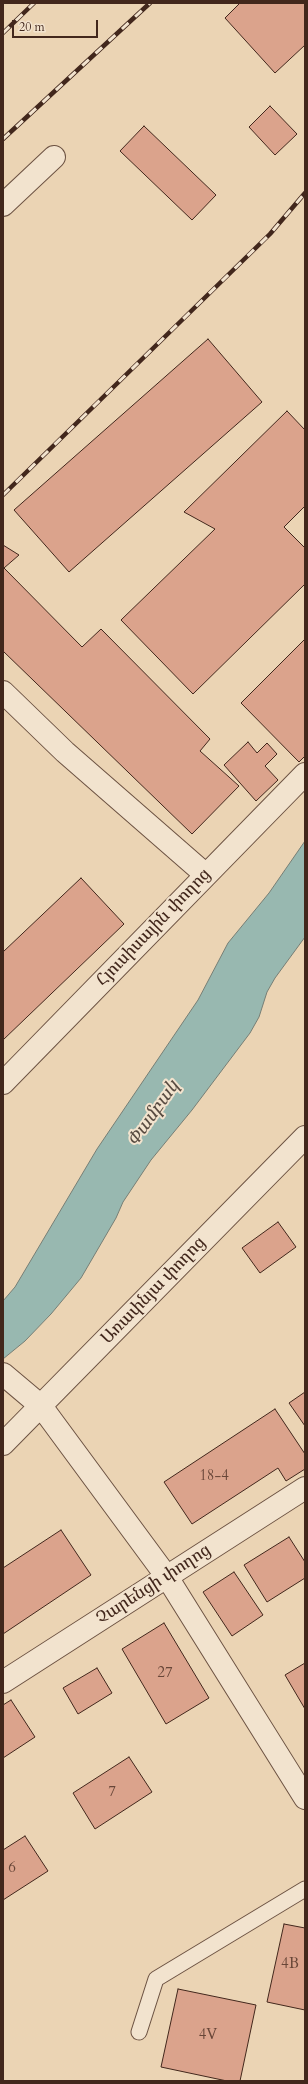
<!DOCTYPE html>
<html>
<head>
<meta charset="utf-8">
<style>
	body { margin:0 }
	#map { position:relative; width:308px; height:2084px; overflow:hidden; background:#ebd4b4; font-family:Cardo,serif }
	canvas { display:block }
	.frame { position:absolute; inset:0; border:4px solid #42271c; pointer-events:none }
	.scale { position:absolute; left:12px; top:20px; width:86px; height:18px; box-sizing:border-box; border:2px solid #42271c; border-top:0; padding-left:5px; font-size:12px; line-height:14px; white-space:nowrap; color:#42271c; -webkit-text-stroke:3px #f2e3ce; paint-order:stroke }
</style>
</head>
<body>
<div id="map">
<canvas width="308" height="2084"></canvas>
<div class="frame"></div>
<div class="scale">20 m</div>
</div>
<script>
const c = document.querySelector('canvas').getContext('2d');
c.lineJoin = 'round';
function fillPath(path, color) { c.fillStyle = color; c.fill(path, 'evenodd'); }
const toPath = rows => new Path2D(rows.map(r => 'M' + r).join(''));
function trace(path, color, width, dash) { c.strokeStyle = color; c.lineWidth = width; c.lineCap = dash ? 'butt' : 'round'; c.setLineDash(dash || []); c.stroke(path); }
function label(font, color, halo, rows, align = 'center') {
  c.font = font + ' Cardo,"Noto Serif Armenian",serif'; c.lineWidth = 4; c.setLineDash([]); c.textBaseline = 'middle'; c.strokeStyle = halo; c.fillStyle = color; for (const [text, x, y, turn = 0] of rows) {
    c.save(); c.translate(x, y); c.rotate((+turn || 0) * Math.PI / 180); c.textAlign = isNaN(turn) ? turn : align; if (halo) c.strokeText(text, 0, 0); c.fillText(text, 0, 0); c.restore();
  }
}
const water = toPath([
	[305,841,305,937,275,978,267,992,259,1017,250,1033,192,1110,151,1160,123,1202,116,1218,81,1278,51,1314,25,1341,3,1359,3,1301,15,1287,97,1149,198,1000,228,943,269,893,305,841]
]);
const building = toPath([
	[240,3,305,3,305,45,275,73,225,18,240,3],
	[270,106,297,134,275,155,249,127,270,106],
	[144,126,216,195,192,220,120,151,144,126],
	[208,339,262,402,69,572,14,510,208,339],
	[287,411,305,430,305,506,284,527,305,548,305,584,193,694,121,620,215,529,184,512,287,411],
	[3,545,19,555,4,568,82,647,101,629,210,739,200,751,239,786,192,834,3,651,3,545],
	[305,639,305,756,299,762,241,703,305,639],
	[248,742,257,753,267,743,277,754,265,766,278,780,256,801,224,765,248,742],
	[81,878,124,924,3,1040,3,952,81,878],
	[278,1222,296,1247,260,1273,242,1248,278,1222],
	[305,1392,305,1426,289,1403,305,1392],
	[275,1409,305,1454,305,1469,286,1481,278,1468,192,1524,164,1482,275,1409],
	[61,1530,91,1575,3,1634,3,1568,61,1530],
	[289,1537,305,1562,305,1578,267,1602,244,1565,289,1537],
	[234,1572,263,1615,232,1636,203,1592,234,1572],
	[164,1623,209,1698,166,1724,122,1649,164,1623],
	[305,1663,305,1709,285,1675,305,1663],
	[97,1668,112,1693,78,1714,63,1688,97,1668],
	[11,1700,35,1737,3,1758,3,1705,11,1700],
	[129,1757,152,1792,95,1829,73,1793,129,1757],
	[25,1836,48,1871,3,1900,3,1850,25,1836],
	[284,1924,305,1928,305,2010,267,2002,284,1924],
	[178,1989,256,2005,240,2081,227,2081,161,2067,178,1989]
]);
const lane = toPath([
	[139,2032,156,1979,305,1889]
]);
const street = toPath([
	[3,205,54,157],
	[3,692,65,752,206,875],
	[3,1083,305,774],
	[3,1374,41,1406,167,1577,305,1798],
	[3,1444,305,1137],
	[3,1682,305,1488]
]);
const rail = toPath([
	[3,33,34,3],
	[3,139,150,3],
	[3,495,270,234,305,193]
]);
const numberNames = [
	["18-4",214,1477],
	["27",165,1674],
	["7",112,1793],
	["6",12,1869],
	["4B",290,1965],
	["4V",208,2036]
];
const streetNames = [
	["Հյուսիսային փողոց",154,928,-46],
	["Առափնյա փողոց",154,1291,-46],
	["Չարենցի փողոց",154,1585,-33]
];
const waterNames = [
	["Փամբակ",154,1114,-55]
];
fillPath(water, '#98b8b0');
trace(water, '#767e75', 1);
fillPath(building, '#dba38c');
trace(building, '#42271c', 1);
trace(lane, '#6c5242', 17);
trace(street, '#6c5242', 24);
trace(lane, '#f2e3ce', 15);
trace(street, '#f2e3ce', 22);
trace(rail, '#42271c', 4.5);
trace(rail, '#f2e3ce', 3, [9]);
label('15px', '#684638', null, numberNames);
label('17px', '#42271c', '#f2e3ce', streetNames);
label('italic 18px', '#584b41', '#f2e3ce', waterNames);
</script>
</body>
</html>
